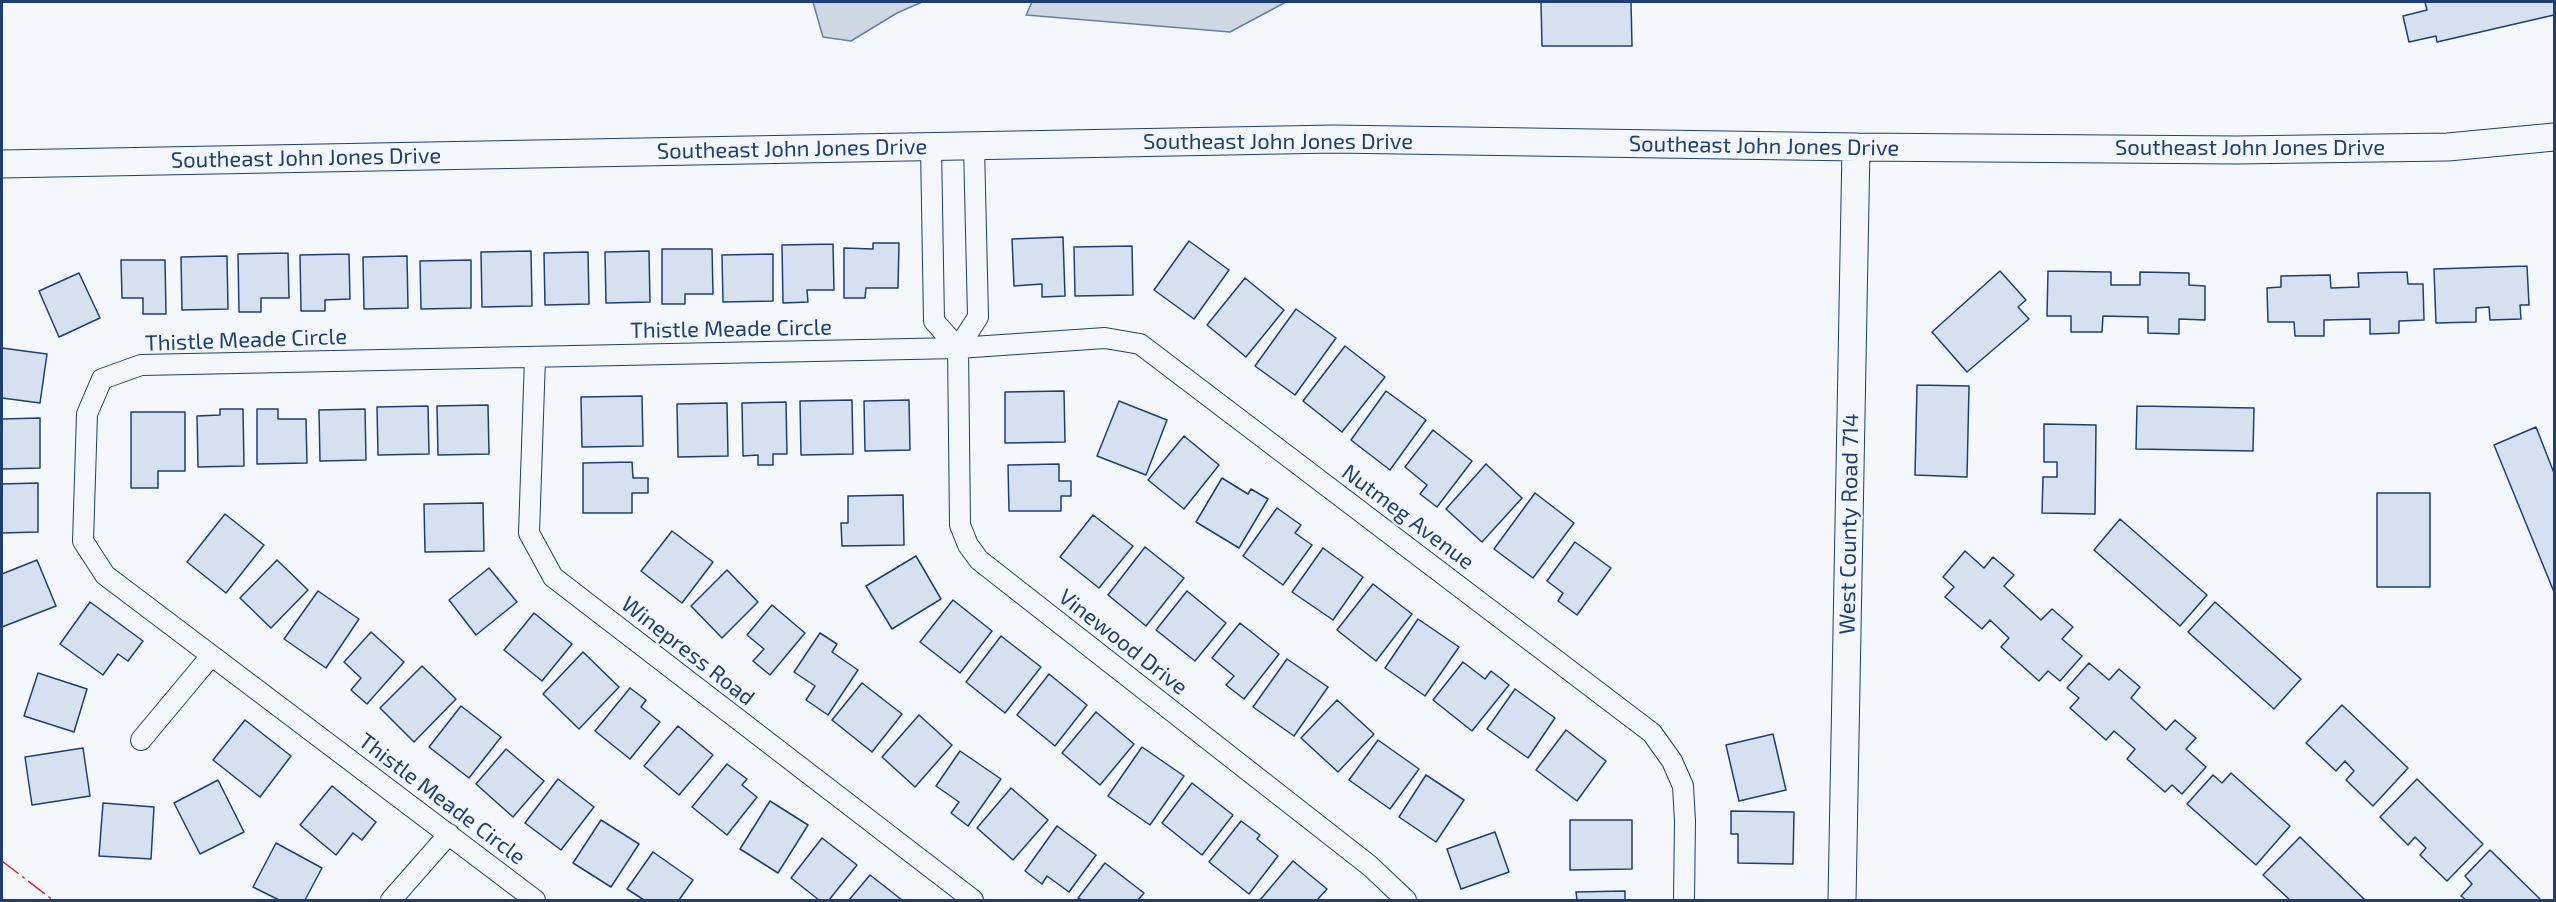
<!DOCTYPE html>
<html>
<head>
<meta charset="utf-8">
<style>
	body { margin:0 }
	#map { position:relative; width:2556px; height:902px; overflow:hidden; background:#f4f7fb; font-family:"Exo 2",sans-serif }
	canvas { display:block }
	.frame { position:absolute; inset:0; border:3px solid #1d3f73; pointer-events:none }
</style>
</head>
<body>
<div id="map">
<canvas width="2556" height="902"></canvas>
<div class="frame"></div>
</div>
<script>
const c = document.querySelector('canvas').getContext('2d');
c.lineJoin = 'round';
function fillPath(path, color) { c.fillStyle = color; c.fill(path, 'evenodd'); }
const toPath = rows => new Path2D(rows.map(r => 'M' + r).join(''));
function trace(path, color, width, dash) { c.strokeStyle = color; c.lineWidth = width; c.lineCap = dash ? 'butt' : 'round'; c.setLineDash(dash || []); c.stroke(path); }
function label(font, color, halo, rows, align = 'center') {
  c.font = font + ' "Exo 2",sans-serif'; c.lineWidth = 4.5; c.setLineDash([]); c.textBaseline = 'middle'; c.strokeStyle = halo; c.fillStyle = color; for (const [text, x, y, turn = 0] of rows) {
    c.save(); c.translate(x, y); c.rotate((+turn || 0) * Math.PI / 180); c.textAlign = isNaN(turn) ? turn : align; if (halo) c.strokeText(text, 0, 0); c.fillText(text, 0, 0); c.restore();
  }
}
const water = toPath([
	[813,2,922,2,897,13,851,41,823,37,813,2],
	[1032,2,1286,2,1230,32,1026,15,1032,2]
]);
const building = toPath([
	[1541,2,1631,2,1632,46,1542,46,1541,2],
	[2425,2,2554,2,2554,15,2437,42,2436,36,2409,42,2403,16,2427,10,2425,2],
	[1063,237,1065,296,1042,297,1042,284,1014,286,1012,239,1063,237],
	[1189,241,1229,270,1194,319,1154,290,1189,241],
	[873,243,899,243,898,288,866,288,865,298,844,298,844,248,873,249,873,243],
	[833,244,834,290,807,290,808,302,783,303,782,245,833,244],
	[1132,246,1133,295,1075,296,1074,247,1132,246],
	[662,249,712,249,713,294,685,294,685,304,662,304,662,249],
	[531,251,532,306,482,307,481,252,531,251],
	[649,251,650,302,606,303,605,252,649,251],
	[588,252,589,304,545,305,544,253,588,252],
	[288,253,289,298,261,298,261,312,239,312,238,254,288,253],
	[349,254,350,299,325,300,325,311,301,311,300,255,349,254],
	[773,254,773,301,723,302,722,255,773,254],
	[227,256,228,309,182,310,181,257,227,256],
	[407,256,408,308,364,309,363,257,407,256],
	[121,260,165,260,166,314,143,314,143,298,122,298,121,260],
	[471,260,471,308,421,309,420,261,471,260],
	[2527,266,2529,305,2520,305,2521,319,2490,320,2489,307,2476,308,2476,322,2436,323,2434,269,2527,266],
	[2000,271,2026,300,2018,307,2029,319,1967,372,1932,332,2000,271],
	[2048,271,2111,272,2111,285,2140,285,2140,272,2189,273,2189,285,2205,286,2205,320,2179,319,2179,334,2148,333,2148,317,2103,316,2102,332,2071,332,2071,316,2047,316,2048,271],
	[2407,272,2408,284,2423,284,2424,320,2399,321,2399,333,2370,334,2370,319,2324,320,2324,336,2295,336,2294,322,2268,322,2267,288,2281,287,2281,276,2330,275,2331,288,2359,287,2358,273,2407,272],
	[79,273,100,318,59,337,39,291,79,273],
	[1245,278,1284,310,1246,357,1207,325,1245,278],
	[1296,309,1336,338,1295,395,1255,366,1296,309],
	[1345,346,1385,377,1342,432,1303,401,1345,346],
	[2,348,47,354,40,403,2,398,2,348],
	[1917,385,1969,386,1967,477,1915,475,1917,385],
	[1064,391,1065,442,1005,443,1005,392,1064,391],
	[1386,391,1426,420,1390,470,1351,440,1386,391],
	[642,396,643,446,582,447,581,397,642,396],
	[852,400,853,454,801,455,800,401,852,400],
	[909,400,910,450,865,451,864,401,909,400],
	[1119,401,1167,420,1146,475,1097,456,1119,401],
	[786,402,787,454,773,454,773,465,758,465,758,455,743,456,742,403,786,402],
	[727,403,728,456,678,457,677,404,727,403],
	[488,405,489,454,438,455,437,406,488,405],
	[428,406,429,454,378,455,377,407,428,406],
	[2137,406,2254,408,2253,451,2136,449,2137,406],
	[220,409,243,409,244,466,198,467,197,416,220,415,220,409],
	[257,409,278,409,278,419,306,419,307,463,257,464,257,409],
	[365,409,366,460,320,461,319,410,365,409],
	[131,412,185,412,185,471,158,471,158,488,131,488,131,412],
	[40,418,40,468,2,469,2,419,40,418],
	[2044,424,2096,425,2095,514,2042,513,2043,477,2057,477,2057,462,2044,462,2044,424],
	[2536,427,2554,473,2554,592,2494,445,2536,427],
	[1433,430,1472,461,1437,507,1420,494,1427,485,1405,467,1433,430],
	[1184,436,1219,465,1184,509,1148,480,1184,436],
	[632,462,633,478,648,478,648,493,632,493,632,513,583,513,583,463,632,462],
	[1059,464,1059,481,1071,481,1071,496,1061,496,1061,511,1009,511,1008,465,1059,464],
	[1486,464,1522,498,1482,542,1446,509,1486,464],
	[1222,478,1248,494,1251,489,1268,499,1239,548,1196,522,1222,478],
	[38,483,38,532,2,533,2,484,38,483],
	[1535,493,1574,523,1533,578,1494,549,1535,493],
	[2377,493,2430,493,2430,587,2377,587,2377,493],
	[903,495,904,545,842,546,841,523,848,523,848,496,903,495],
	[483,503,484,551,425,552,424,504,483,503],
	[1277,508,1301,525,1295,533,1312,545,1283,585,1243,556,1277,508],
	[225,514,264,545,226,593,187,562,225,514],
	[1093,515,1133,546,1099,588,1060,557,1093,515],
	[2120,519,2207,595,2180,626,2094,550,2120,519],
	[672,531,713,562,682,603,641,571,672,531],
	[1575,542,1611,568,1577,615,1558,601,1563,593,1547,581,1575,542],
	[1145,547,1184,578,1146,626,1108,595,1145,547],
	[1323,548,1363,577,1333,620,1292,592,1323,548],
	[1965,551,1984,568,1993,557,2014,575,2004,586,2041,620,2052,609,2073,627,2062,639,2082,656,2060,681,2048,671,2039,681,2001,647,2009,638,1990,620,1982,629,1945,597,1954,587,1943,577,1965,551],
	[916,556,941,599,892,629,866,586,916,556],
	[37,560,56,606,2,627,2,574,37,560],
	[277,560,308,590,271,628,240,598,277,560],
	[489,568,517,602,476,635,449,600,489,568],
	[727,570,758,602,722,638,691,606,727,570],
	[1373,584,1412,614,1376,661,1337,630,1373,584],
	[318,591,359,619,326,668,284,639,318,591],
	[1187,591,1226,623,1195,661,1156,630,1187,591],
	[953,600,992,631,960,673,920,642,953,600],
	[90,602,143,641,128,661,118,654,103,675,60,644,90,602],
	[2215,602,2301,679,2274,709,2188,632,2215,602],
	[772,605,805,633,770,675,753,661,764,649,747,635,772,605],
	[534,613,572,644,542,681,504,650,534,613],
	[1418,619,1459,647,1425,696,1385,668,1418,619],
	[1240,623,1279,654,1244,699,1226,685,1234,676,1212,658,1240,623],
	[371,632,404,662,367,704,351,690,361,678,344,662,371,632],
	[820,633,837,644,832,652,858,670,828,715,806,700,815,686,794,672,820,633],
	[1001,636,1041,667,1005,713,966,682,1001,636],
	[583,652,619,687,579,729,543,694,583,652],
	[1287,659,1328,687,1294,736,1253,707,1287,659],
	[1463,662,1485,679,1491,671,1509,685,1472,731,1433,700,1463,662],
	[2089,663,2109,680,2119,669,2140,687,2131,698,2166,730,2175,720,2196,738,2186,749,2206,767,2182,794,2172,785,2165,792,2127,759,2135,749,2114,731,2106,740,2070,708,2079,698,2067,688,2089,663],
	[422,666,456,699,414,742,380,708,422,666],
	[38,673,87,689,74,732,24,716,38,673],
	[1049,674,1087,705,1055,746,1017,715,1049,674],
	[862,683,902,714,872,752,832,720,862,683],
	[630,688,646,700,641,707,660,722,630,759,595,731,630,688],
	[1515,689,1555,718,1528,758,1487,729,1515,689],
	[1337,700,1374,734,1338,772,1301,738,1337,700],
	[2342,705,2408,768,2373,806,2346,780,2354,771,2345,761,2336,771,2306,743,2342,705],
	[461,706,501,737,469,778,429,747,461,706],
	[1096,712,1134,744,1100,785,1062,753,1096,712],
	[919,715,952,745,915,787,882,757,919,715],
	[245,720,291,756,260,797,213,760,245,720],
	[678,726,713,755,679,795,644,766,678,726],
	[1566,730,1606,761,1577,801,1536,770,1566,730],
	[1773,734,1786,790,1739,801,1726,745,1773,734],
	[1378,740,1419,769,1390,809,1349,780,1378,740],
	[1142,747,1184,776,1150,825,1108,796,1142,747],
	[83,748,90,796,32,805,25,757,83,748],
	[506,749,544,781,513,817,476,784,506,749],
	[960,751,1001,779,968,826,951,813,959,802,936,786,960,751],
	[727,764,747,779,742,785,757,797,727,835,692,807,727,764],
	[2231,773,2290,826,2256,865,2187,804,2213,775,2222,783,2231,773],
	[1426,775,1464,800,1436,842,1399,817,1426,775],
	[558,779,594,807,561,850,525,823,558,779],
	[2417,779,2483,844,2447,881,2420,855,2426,848,2415,837,2408,845,2380,817,2417,779],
	[218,780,244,832,200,854,174,803,218,780],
	[1192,783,1233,815,1202,855,1162,823,1192,783],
	[332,786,376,822,362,840,353,833,336,855,300,825,332,786],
	[1011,788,1048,820,1013,860,977,828,1011,788],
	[770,801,808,825,778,873,740,849,770,801],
	[103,803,154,807,151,859,99,856,103,803],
	[1731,811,1794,812,1793,864,1738,863,1738,834,1731,834,1731,811],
	[601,820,639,844,611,887,573,863,601,820],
	[1570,820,1632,820,1632,869,1570,870,1570,820],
	[1241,821,1260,835,1257,839,1278,856,1249,894,1209,862,1241,821],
	[1057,826,1096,855,1069,892,1047,876,1042,884,1025,871,1057,826],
	[1495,832,1509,872,1461,889,1447,849,1495,832],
	[2300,837,2365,900,2290,900,2263,875,2300,837],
	[822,838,857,865,829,900,819,900,791,878,822,838],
	[276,843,322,868,305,900,279,900,253,887,276,843],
	[2490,850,2541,900,2466,900,2461,896,2472,884,2465,876,2490,850],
	[653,852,693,880,679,900,644,900,627,889,653,852],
	[1293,861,1327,889,1317,900,1260,900,1293,861],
	[1105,863,1144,893,1138,900,1082,900,1078,898,1105,863],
	[870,875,902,900,849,900,870,875],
	[1625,891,1625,900,1577,900,1576,892,1625,891]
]);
const street = toPath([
	[974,146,978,317,958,348,960,525,968,545,979,560,1370,866,1406,900],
	[931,147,934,321,958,348],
	[535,358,529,533,553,577,973,900],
	[141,740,211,656],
	[391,900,449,834],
	[535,900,105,575,83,541,87,414,102,379,141,365,958,348,1105,338,1140,344,1652,733,1672,761,1683,786,1685,821,1684,900]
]);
const secondary = toPath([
	[2,164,1334,139,1856,147,2237,150,2448,147,2554,137],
	[1842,900,1856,147]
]);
const power = toPath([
	[2,861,53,900]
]);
const streetNames = [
	["Southeast John Jones Drive",1278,142],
	["Southeast John Jones Drive",1764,146,1],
	["Southeast John Jones Drive",2250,148],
	["Southeast John Jones Drive",792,149,-1],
	["Southeast John Jones Drive",306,158,-1],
	["Thistle Meade Circle",731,329,-1],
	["Thistle Meade Circle",246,340,-2],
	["Nutmeg Avenue",1408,517,37],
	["West County Road 714",1849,524,-89],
	["Vinewood Drive",1123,642,38],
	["Winepress Road",688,651,38],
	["Thistle Meade Circle",442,799,37]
];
fillPath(water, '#cfd7e4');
trace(water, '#687fa3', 1.5);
fillPath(building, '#d5e0f0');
trace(building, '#1d3f73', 1.5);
trace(street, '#1d3f73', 22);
trace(secondary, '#1d3f73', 29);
trace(street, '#f4f7fb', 20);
trace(secondary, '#f4f7fb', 27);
trace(power, '#c62828', 1.5, [21, 4.5, 3, 4.5]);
label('22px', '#1d3f73', '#f4f7fb', streetNames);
</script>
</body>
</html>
